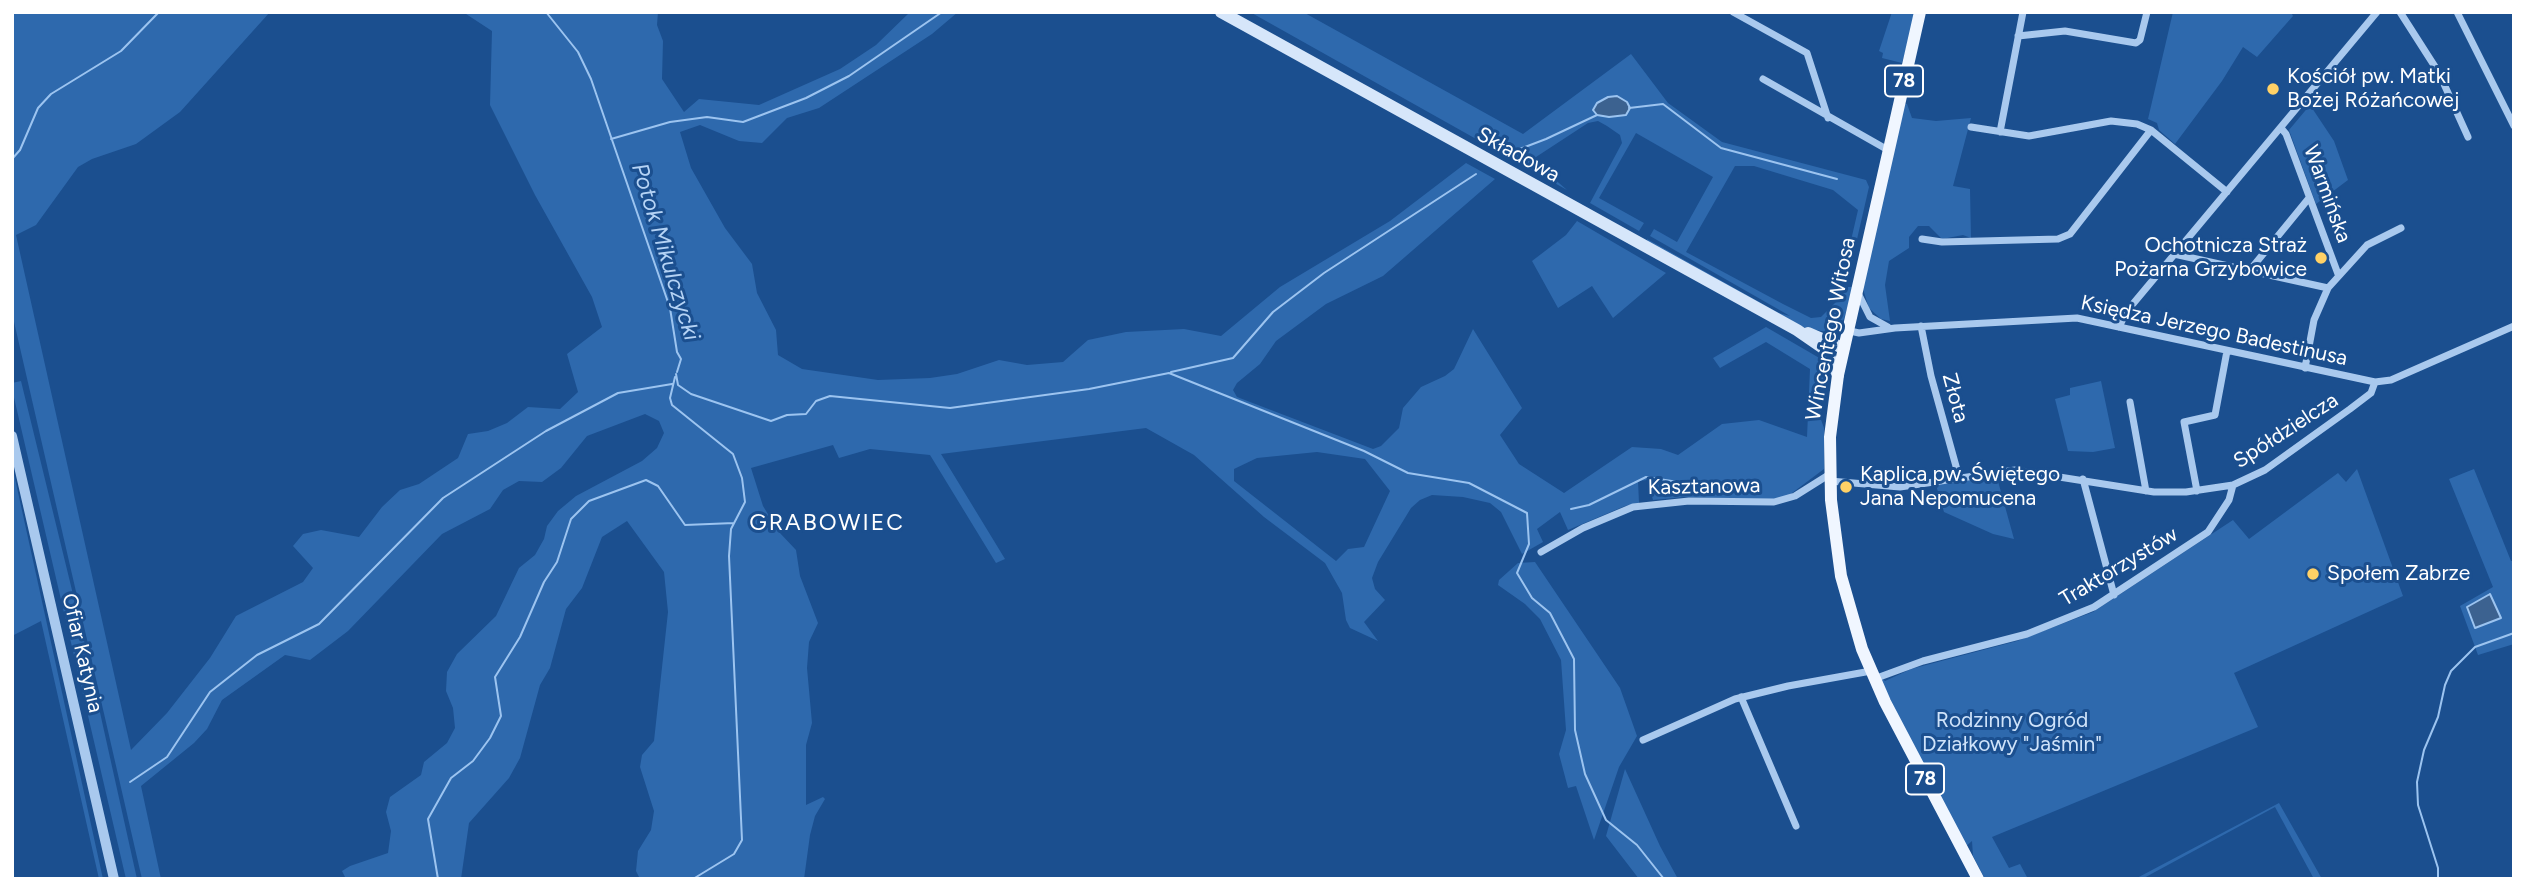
<!DOCTYPE html>
<html>
<head>
<meta charset="utf-8">
<style>
	body { margin:0 }
	#map { position:relative; width:2526px; height:891px; overflow:hidden; background:#1b4f8f; font-family:Figtree,sans-serif }
	canvas { display:block }
	.frame { position:absolute; inset:0; border:14px solid #fff; pointer-events:none }
</style>
</head>
<body>
<div id="map">
<canvas width="2526" height="891"></canvas>
<div class="frame"></div>
</div>
<script>
const c = document.querySelector('canvas').getContext('2d');
c.lineJoin = 'round';
function fillPath(path, color) { c.fillStyle = color; c.fill(path, 'evenodd'); }
const toPath = rows => new Path2D(rows.map(r => 'M' + r).join(''));
function trace(path, color, width, dash) { c.strokeStyle = color; c.lineWidth = width; c.lineCap = dash ? 'butt' : 'round'; c.setLineDash(dash || []); c.stroke(path); }
function label(font, color, halo, rows, align = 'center') {
  c.font = font + ' Figtree,sans-serif'; c.lineWidth = 6; c.setLineDash([]); c.textBaseline = 'middle'; c.strokeStyle = halo; c.fillStyle = color; for (const [text, x, y, turn = 0] of rows) {
    c.save(); c.translate(x, y); c.rotate((+turn || 0) * Math.PI / 180); c.textAlign = isNaN(turn) ? turn : align; if (halo) c.strokeText(text, 0, 0); c.fillText(text, 0, 0); c.restore();
  }
}
const green = toPath([
	[12,12,270,12,180,112,136,144,92,159,78,167,36,225,16,235,131,750,167,713,210,658,236,616,303,582,313,568,293,546,303,534,321,530,359,537,382,507,400,490,419,484,458,458,468,434,488,431,507,423,528,407,560,409,578,392,567,354,602,327,592,297,535,195,490,105,492,31,463,12,658,12,657,25,663,41,662,79,684,112,699,99,759,105,840,69,876,45,910,12,958,12,932,34,819,108,787,118,762,143,739,141,700,125,680,132,691,168,725,228,752,264,757,293,776,330,778,355,802,369,878,380,930,378,957,374,999,360,1027,365,1063,362,1088,340,1126,332,1184,329,1221,336,1280,287,1390,221,1466,163,1495,179,1383,276,1326,304,1276,341,1260,364,1237,383,1233,390,1237,397,1373,449,1381,446,1399,428,1403,408,1421,387,1445,376,1454,369,1473,329,1522,408,1500,435,1519,464,1564,493,1632,447,1661,449,1678,455,1722,424,1759,420,1807,437,1810,369,1766,342,1720,368,1713,358,1766,327,1828,363,1831,371,1824,385,1820,417,1824,428,1824,469,1788,496,1770,500,1684,497,1653,500,1647,480,1638,481,1639,503,1625,506,1568,530,1560,512,1537,529,1543,542,1522,554,1501,512,1490,503,1463,497,1432,495,1420,500,1411,508,1378,562,1372,578,1375,589,1385,600,1364,622,1378,641,1350,628,1346,620,1342,593,1325,563,1264,517,1194,455,1146,428,941,454,1005,559,996,563,930,455,870,449,839,458,833,445,751,468,763,506,779,532,796,550,800,576,818,623,809,642,807,668,812,723,806,745,806,805,823,797,825,799,815,816,810,835,804,879,640,879,636,871,638,851,651,830,654,811,640,767,642,755,654,741,668,612,664,572,627,521,602,537,582,588,566,609,550,668,540,685,520,758,509,778,469,823,461,879,346,879,342,871,350,866,388,853,391,831,386,812,390,797,421,775,424,762,447,743,455,728,453,708,446,691,447,672,457,654,496,616,519,568,535,555,544,539,547,526,558,511,576,496,642,461,657,448,664,433,659,421,645,414,587,436,561,468,542,482,519,481,503,490,490,509,442,534,348,631,310,660,285,655,222,700,207,729,194,743,141,786,161,879,142,879,12,313],
	[1317,452,1365,459,1390,491,1364,547,1348,549,1336,561,1234,481,1234,469,1257,458],
	[1250,12,1303,12,1523,134,1631,54,1668,103,1722,142,1866,180,1869,187,1846,287,1853,287,1844,319,1834,330,1827,332,1805,328,1648,242,1647,239,1779,313,1790,316,1650,236,1654,229,1677,242,1713,177,1636,133,1599,198,1644,223,1639,231,1590,203,1622,143,1620,135,1607,126,1598,121,1588,123,1536,157,1536,163,1567,190],
	[1735,166,1754,166,1833,190,1858,210,1837,301,1821,317,1811,318,1783,304,1686,252],
	[1892,12,1916,12,1902,63,1882,58,1883,53,1879,51],
	[2173,12,2291,12,2293,16,2257,57,2243,47,2222,81,2175,144,2159,130,2157,123,2148,119],
	[1903,103,1907,104,1912,118,1936,121,1971,118,1953,186,1970,189,1971,238,1963,235,1942,239,1929,226,1918,226,1909,237,1909,248,1889,261,1885,285,1890,321,1881,319,1869,308,1861,283],
	[2310,105,2334,141,2348,180,2316,204,2289,130],
	[1577,221,1666,273,1613,318,1592,286,1558,308,1532,261,1566,235],
	[21,381,81,627,137,879,126,879,12,389,12,383],
	[2101,381,2115,448,2093,452,2068,451,2055,399,2070,395,2070,388],
	[12,465,103,879,99,879,41,621,12,636],
	[2357,469,2403,596,2234,673,2258,727,1992,837,2009,868,2020,864,2028,879,1985,879,1973,856,1972,841,1965,847,1880,684,1882,678,1885,681,1911,669,2017,641,2093,612,2233,520,2249,539,2338,473,2346,482],
	[2474,469,2511,561,2514,561,2514,644,2478,655,2460,606,2493,587,2449,479],
	[1996,474,2014,539,1993,534,1944,512,1936,485],
	[1535,562,1620,688,1637,736,1619,767,1594,840,1576,786,1568,788,1559,754,1566,730,1561,660,1540,619,1525,604,1498,585,1499,580,1518,563],
	[1625,769,1660,846,1678,879,1639,879,1606,836],
	[2279,803,2322,879,2314,879,2275,807,2142,879,2135,879]
]);
const water = toPath([
	[1617,96,1627,102,1630,108,1626,115,1609,117,1597,115,1593,110,1597,103,1608,97,1617,96],
	[2490,594,2501,618,2475,628,2467,607,2490,594]
]);
const stream = toPath([
	[546,12,578,52,591,79,670,308,677,352,681,359,677,372],
	[1629,108,1663,104,1721,148,1837,179],
	[611,139,670,122,707,117,743,122,806,98,849,76,942,12],
	[1504,155,1546,139,1597,115],
	[12,159,20,150,38,108,51,94,121,51,159,12],
	[1171,372,1233,358,1273,312,1324,273,1476,174],
	[676,374,678,385,691,394,771,421,787,415,806,414,816,401,830,396,950,408,1089,389,1169,373,1364,451,1408,473,1469,483,1527,513,1529,544,1517,573,1532,598,1550,613,1574,659,1575,730,1585,774,1606,820,1637,845,1664,879],
	[675,377,670,398,672,405,733,454,742,478,745,502,731,529,729,556,742,840,734,854,693,879],
	[1571,509,1589,505,1646,477,1691,484],
	[130,782,167,757,210,692,257,655,319,624,443,498,546,431,618,393,672,384],
	[438,879,428,819,451,778,473,761,490,738,501,716,495,677,520,637,544,582,557,562,571,519,589,501,646,480,658,486,685,525,734,523],
	[2438,879,2438,868,2418,805,2417,782,2424,750,2438,717,2445,685,2451,671,2475,647,2514,633]
]);
const minor = toPath([
	[1733,12,1807,53,1828,118],
	[2400,12,2439,73,2468,137],
	[2457,12,2514,126],
	[2018,36,2065,31,2136,43,2140,40,2147,12],
	[1763,79,1888,150],
	[1971,127,2029,136,2111,121,2137,124,2151,130],
	[2281,128,2286,134,2338,274],
	[2000,132,2023,12],
	[1922,239,1942,242,2058,239,2070,234,2151,130,2227,192],
	[2174,254,2328,288],
	[2250,270,2309,198],
	[1858,293,1870,317,1888,327],
	[1848,326,1850,331,1859,333,1895,328,2077,318,2375,382,2391,380,2514,326],
	[1921,326,1931,376,1959,477],
	[2119,327,2127,311,2377,12],
	[2305,368,2314,320,2328,288,2367,245,2401,228],
	[2130,402,2146,491],
	[2083,479,2114,595],
	[1830,481,1900,487,2015,470,2154,492,2186,492,2233,485,2265,470,2350,409,2371,393,2375,382],
	[2197,491,2184,422,2215,415,2227,351],
	[1541,552,1583,528,1633,507,1689,501,1774,502,1795,496,1830,474],
	[1874,679,1923,661,2027,634,2094,607,2208,532,2229,500,2233,485],
	[1741,697,1796,826],
	[1643,740,1735,699,1788,686,1871,671]
]);
const tertiary = toPath([
	[12,436,114,879]
]);
const secondary = toPath([
	[1221,12,1797,330,1826,350,1838,375],
	[1808,333,1843,348]
]);
const primary = toPath([
	[1920,12,1838,375,1830,437,1831,500,1841,576,1862,649,1885,702,1978,879]
]);
const markers = [
	[2273,89,7,"#ffd166"],
	[2321,258,7,"#ffd166"],
	[1846,487,7,"#ffd166"],
	[2313,574,7,"#ffd166"]
];
const shields = [
	[1904,81,38],
	[1925,779,38]
];
const shieldNames = [
	["78",1904,81],
	["78",1925,779]
];
const poiNames = [
	["Kościół pw. Matki",2287,77],
	["Bożej Różańcowej",2287,101],
	["Ochotnicza Straż",2307,246,"right"],
	["Pożarna Grzybowice",2307,270,"right"],
	["Kaplica pw. Świętego",1860,475],
	["Jana Nepomucena",1860,499],
	["Społem Zabrze",2327,574]
];
const streetNames = [
	["Składowa",1518,155,29],
	["Warmińska",2327,194,70],
	["Wincentego Witosa",1831,329,-79],
	["Księdza Jerzego Badestinusa",2214,331,12],
	["Złota",1955,398,75],
	["Spółdzielcza",2286,431,-33],
	["Kasztanowa",1704,487,-1],
	["Traktorzystów",2119,567,-31],
	["Ofiar Katynia",82,653,77]
];
const parkNames = [
	["Rodzinny Ogród",2012,721],
	["Działkowy \"Jaśmin\"",2012,745]
];
const waterNames = [
	["Potok Mikulczycki",665,252,73]
];
const neighbourhoodNames = [
	["GRABOWIEC",827,523]
];
fillPath(green, '#2e69ad');
fillPath(water, '#3c6290');
trace(water, '#9cc4f0', 2);
trace(stream, '#9cc4f0', 2);
trace(minor, '#a9c9ee', 7);
trace(tertiary, '#a9c9ee', 10);
trace(secondary, '#d6e6fa', 12);
trace(primary, '#f0f6ff', 12);
for (const [x, y, r, color] of markers) { const dot = new Path2D(); dot.arc(x, y, r, 0, 2 * Math.PI); c.fillStyle = color; c.fill(dot); trace(dot, '#1b4f8f', 2.5); }
for (const [x, y, w] of shields) { const box = new Path2D(); box.roundRect(x - w / 2, y - 15.5, w, 31, 5); c.fillStyle = '#1b4f8f'; c.fill(box); trace(box, '#fff', 2); }
label('bold 19px', '#fff', null, shieldNames);
label('21px', '#fff', '#1b4f8f', poiNames, 'left');
label('21px', '#fff', '#1b4f8f', streetNames);
label('21px', '#cfe3fa', '#1b4f8f', parkNames);
label('italic 23px', '#b5d3f5', '#1b4f8f', waterNames);
c.letterSpacing = '2px';
label('23px', '#fff', '#1b4f8f', neighbourhoodNames);
c.letterSpacing = '0px';
</script>
</body>
</html>
